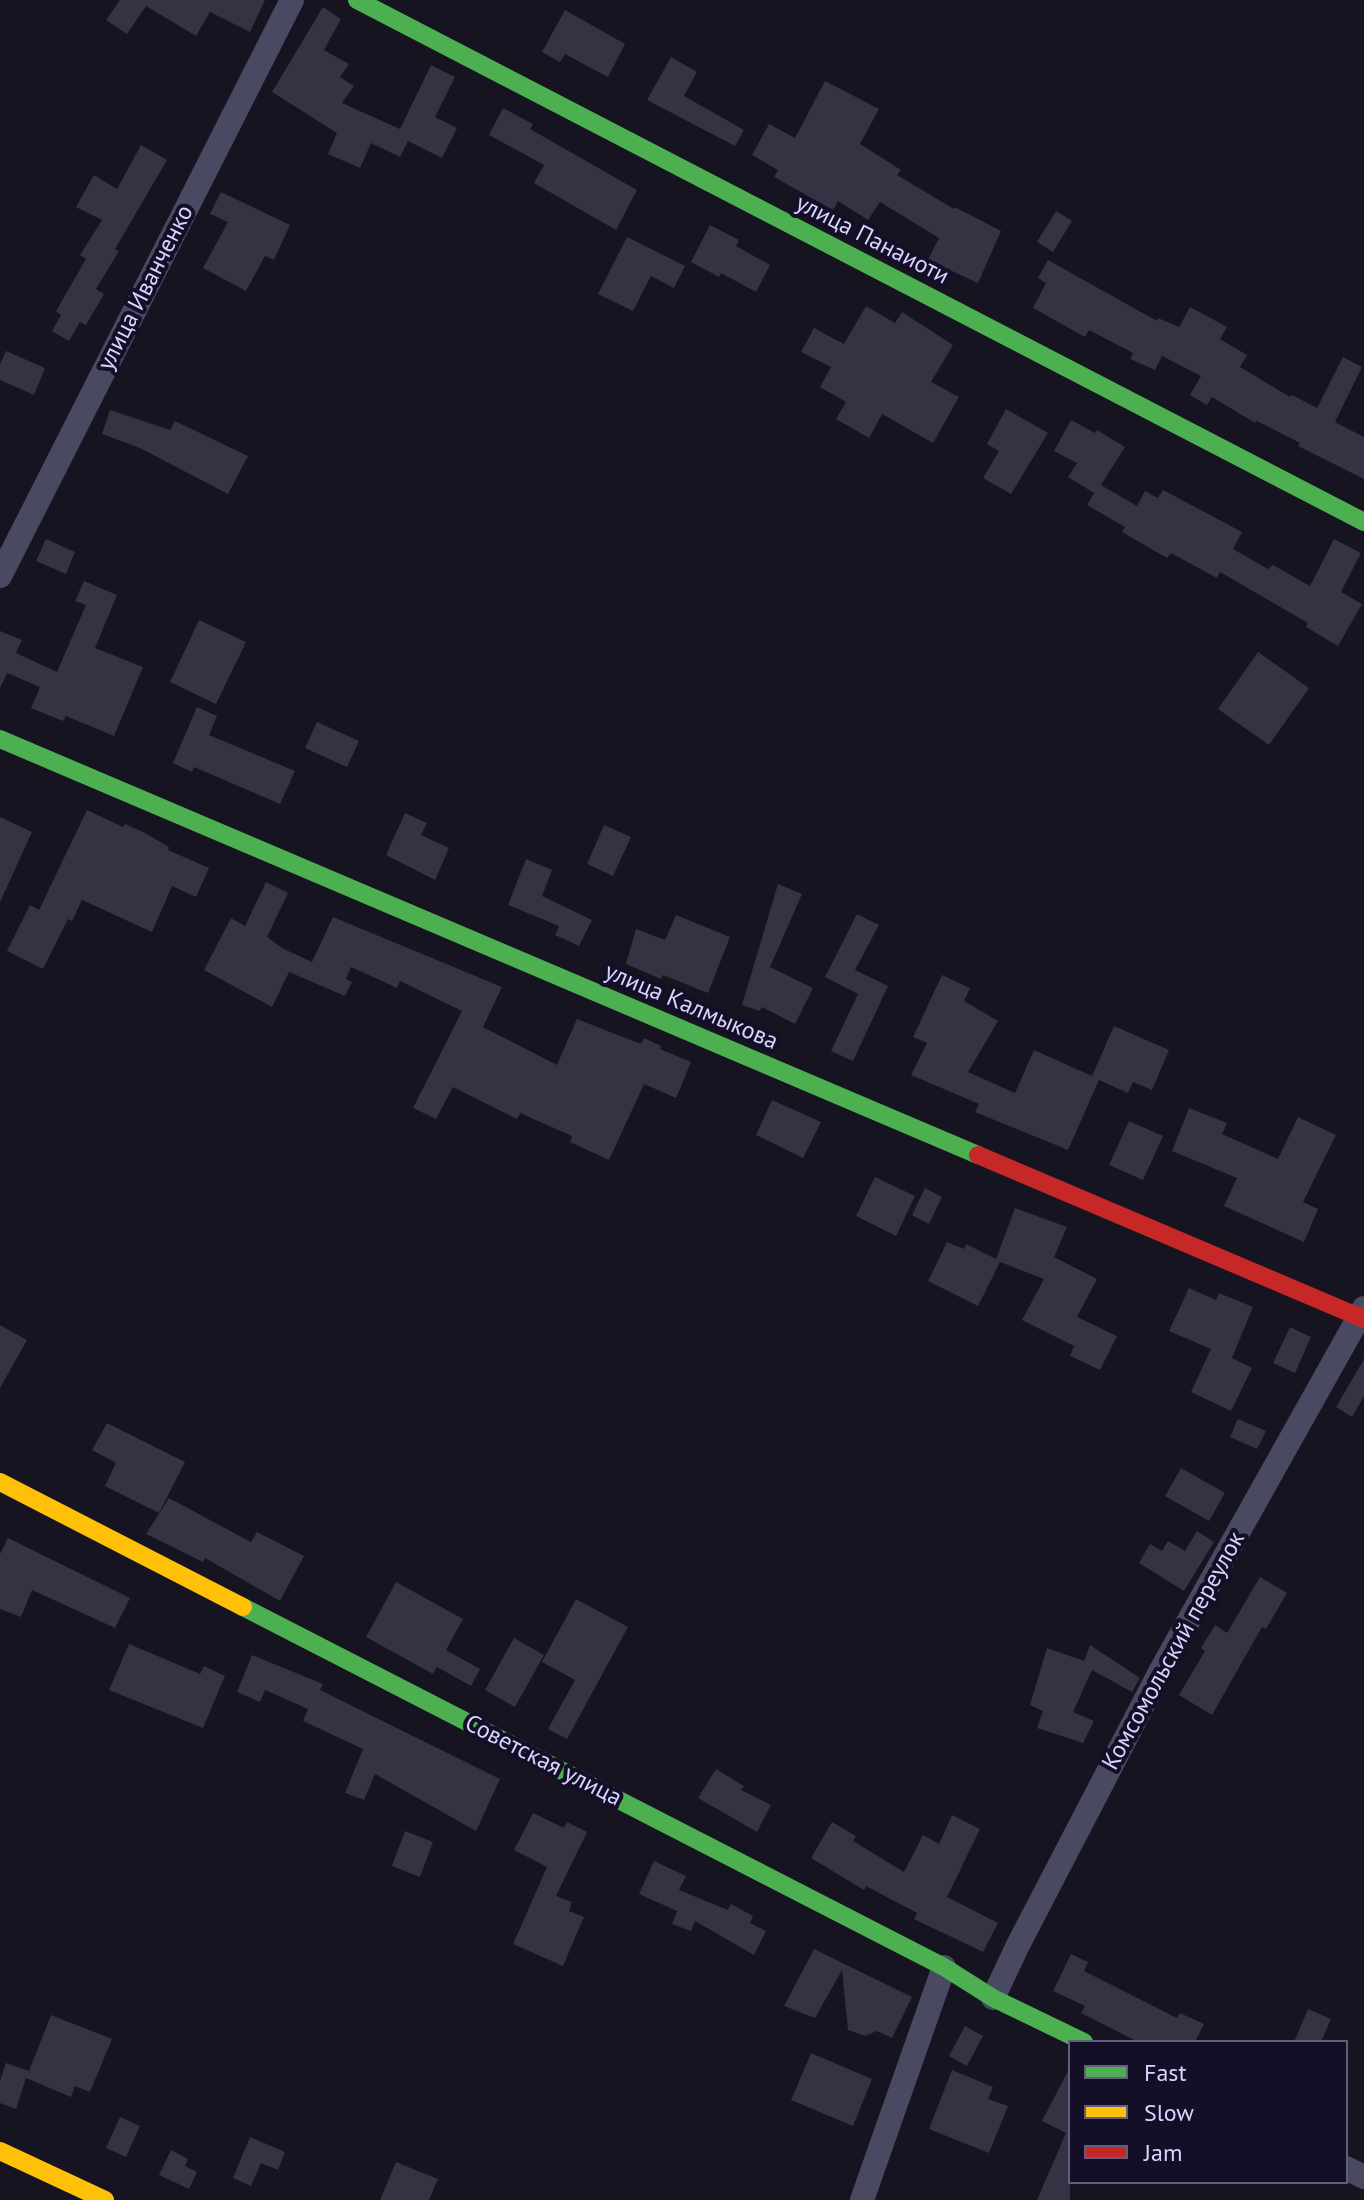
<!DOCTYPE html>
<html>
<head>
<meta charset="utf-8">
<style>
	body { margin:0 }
	#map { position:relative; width:1364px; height:2200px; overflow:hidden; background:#161421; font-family:"PT Sans",sans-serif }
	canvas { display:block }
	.legend { position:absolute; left:1068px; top:2040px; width:280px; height:144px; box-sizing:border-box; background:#130f26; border:2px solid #625e7d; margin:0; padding:10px 14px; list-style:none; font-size:24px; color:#d9d4ff }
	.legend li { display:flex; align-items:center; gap:16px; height:40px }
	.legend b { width:40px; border:2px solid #625e7d }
</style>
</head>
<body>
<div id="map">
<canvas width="1364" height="2200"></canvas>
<ul class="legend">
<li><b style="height:10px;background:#4caf50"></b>Fast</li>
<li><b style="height:10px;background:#ffc107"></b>Slow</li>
<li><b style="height:10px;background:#c62828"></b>Jam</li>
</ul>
</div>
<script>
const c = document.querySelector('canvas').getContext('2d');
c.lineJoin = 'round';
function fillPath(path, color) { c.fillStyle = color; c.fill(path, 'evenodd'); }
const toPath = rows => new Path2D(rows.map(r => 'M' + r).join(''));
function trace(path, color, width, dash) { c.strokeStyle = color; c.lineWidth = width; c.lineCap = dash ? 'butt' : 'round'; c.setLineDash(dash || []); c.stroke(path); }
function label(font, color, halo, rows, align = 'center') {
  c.font = font + ' "PT Sans",sans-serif'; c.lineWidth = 8; c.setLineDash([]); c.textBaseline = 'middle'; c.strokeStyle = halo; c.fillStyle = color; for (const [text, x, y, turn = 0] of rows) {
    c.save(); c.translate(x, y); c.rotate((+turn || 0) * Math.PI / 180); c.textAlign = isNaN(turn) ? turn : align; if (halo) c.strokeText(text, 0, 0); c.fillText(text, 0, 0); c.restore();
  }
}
const building = toPath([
	[120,0,265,0,250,32,210,12,196,36,146,6,127,34,106,20],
	[323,7,341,19,324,50,349,64,340,77,354,86,342,103,400,129,431,65,455,77,435,117,457,128,442,158,408,141,400,157,371,143,360,168,328,154,337,133,272,92],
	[565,10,625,44,608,77,565,54,560,62,542,52],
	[671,57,697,72,684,96,744,130,735,146,647,100],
	[825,81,879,109,860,144,901,170,897,175,954,209,955,207,1001,231,978,283,928,260,939,238,880,202,868,220,838,201,833,210,774,177,778,170,752,155,769,124,795,138],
	[503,108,533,124,530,129,637,190,616,230,534,183,544,165,489,135],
	[141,145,167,160,115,249,119,251,96,289,104,294,86,325,80,322,69,341,52,331,61,315,56,311,86,259,80,255,102,220,76,207,94,175,117,189],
	[221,192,290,225,274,260,265,256,246,291,203,268,228,222,210,214],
	[1056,211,1072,221,1053,252,1037,242],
	[710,225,739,240,736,246,770,265,756,292,721,273,719,277,691,262],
	[627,237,685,266,674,288,651,276,633,311,598,294],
	[1048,260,1157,321,1158,318,1179,327,1190,307,1227,327,1220,339,1247,355,1240,367,1290,397,1292,395,1317,408,1343,357,1362,367,1335,422,1364,437,1364,479,1298,446,1300,443,1257,421,1255,423,1212,397,1207,405,1190,395,1201,376,1162,356,1155,370,1130,359,1133,353,1089,330,1085,337,1033,308,1046,283,1038,278],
	[866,306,895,323,902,312,953,345,931,382,959,397,933,443,882,414,869,438,836,419,846,402,820,387,831,367,801,352,814,328,844,344],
	[6,351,45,368,34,395,0,380,0,364],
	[1006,409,1048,433,1011,494,983,478,999,451,987,444],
	[110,410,170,430,175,421,248,456,228,494,140,448,102,434],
	[1071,420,1095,433,1097,430,1125,447,1101,485,1137,506,1145,491,1158,498,1163,490,1242,532,1233,549,1268,569,1273,565,1310,586,1334,539,1361,553,1341,592,1362,604,1338,646,1306,627,1308,623,1220,572,1217,578,1171,553,1167,558,1122,532,1125,527,1087,505,1094,493,1068,477,1077,463,1054,451],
	[46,539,75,552,66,574,36,561],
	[84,581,117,595,95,648,143,667,114,736,66,716,63,721,31,708,40,687,7,673,0,688,0,631,22,640,16,653,57,672,86,605,75,601],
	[199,620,246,642,216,704,170,682],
	[1258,652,1309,688,1269,745,1218,709],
	[197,707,217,716,209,735,295,771,280,804,194,767,192,772,173,763],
	[317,722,359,741,347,767,305,748],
	[87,810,123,827,125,824,143,832,169,847,168,850,209,868,196,897,172,886,152,932,82,900,72,921,68,919,43,969,7,951,30,905,39,910],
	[405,813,427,823,421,835,449,848,435,880,386,855],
	[0,817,32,832,0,902],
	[604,825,631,837,613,876,587,864],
	[526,859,552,870,542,896,592,920,579,946,555,935,559,926,508,905],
	[266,882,288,893,267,937,282,948,312,962,333,917,502,987,483,1027,557,1065,577,1019,641,1044,644,1038,661,1046,660,1049,691,1062,676,1098,644,1084,609,1160,570,1142,572,1136,520,1113,517,1119,453,1087,436,1119,413,1108,462,1011,400,981,397,988,351,967,346,979,352,982,345,996,289,972,272,1007,204,970,231,918,245,926],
	[778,884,802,894,770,967,813,988,795,1024,762,1007,760,1011,742,1005],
	[857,914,879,925,855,970,888,986,853,1061,831,1051,858,994,825,977],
	[676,915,730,937,708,993,663,975,661,979,626,964,636,929,665,940],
	[942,975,970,988,964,1001,998,1021,968,1072,1015,1093,1034,1050,1092,1076,1114,1026,1169,1050,1152,1090,1133,1082,1128,1093,1099,1080,1068,1150,975,1112,979,1104,911,1075,927,1043,913,1037],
	[772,1100,821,1122,803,1158,756,1135],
	[1189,1108,1227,1123,1222,1134,1278,1159,1298,1117,1336,1135,1303,1202,1318,1209,1304,1242,1224,1206,1237,1178,1172,1151],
	[1129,1121,1163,1136,1143,1180,1109,1165],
	[875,1177,915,1196,896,1236,856,1216],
	[925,1188,942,1197,929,1224,912,1215],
	[1015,1208,1067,1227,1054,1257,1097,1279,1077,1317,1117,1336,1100,1370,1070,1356,1074,1346,1022,1320,1044,1279,1000,1262,978,1306,928,1281,947,1242,964,1249,966,1244,996,1259],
	[1189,1288,1216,1300,1219,1293,1253,1307,1232,1358,1252,1368,1231,1411,1191,1392,1211,1349,1169,1331],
	[0,1325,27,1340,0,1388],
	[1290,1327,1311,1337,1295,1373,1273,1363],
	[1364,1359,1364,1396,1352,1417,1336,1407],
	[1238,1419,1266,1431,1257,1449,1230,1437],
	[107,1423,185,1462,159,1513,105,1486,116,1463,92,1450],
	[1181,1468,1225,1493,1209,1521,1165,1496],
	[169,1498,251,1542,257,1532,304,1556,280,1601,205,1558,203,1562,146,1534],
	[1197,1531,1214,1542,1184,1591,1139,1563,1150,1544,1162,1551,1168,1541,1185,1551],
	[8,1538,130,1598,115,1628,32,1590,21,1617,0,1609,0,1554],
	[1260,1577,1287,1593,1266,1629,1262,1627,1212,1715,1179,1695,1205,1651,1201,1648,1215,1625,1227,1633],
	[396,1582,463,1619,446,1650,480,1669,471,1686,437,1667,433,1674,366,1637],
	[576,1599,628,1627,567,1739,548,1729,575,1680,542,1662],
	[514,1638,544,1655,515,1707,485,1690],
	[129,1644,200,1674,204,1666,225,1676,203,1728,109,1690],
	[1090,1645,1140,1678,1132,1692,1092,1670,1073,1712,1094,1721,1083,1743,1037,1728,1043,1711,1030,1705,1047,1648,1084,1661],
	[252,1655,323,1684,320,1690,500,1779,476,1831,375,1774,364,1800,345,1793,363,1749,303,1721,308,1709,265,1690,260,1702,237,1692],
	[716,1769,744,1786,741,1790,771,1805,757,1832,698,1798],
	[533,1813,564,1828,567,1822,587,1832,556,1896,572,1902,569,1911,584,1917,563,1966,513,1944,547,1867,514,1850],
	[952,1815,980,1829,947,1897,998,1923,983,1952,914,1919,917,1913,866,1886,864,1890,811,1858,832,1822,856,1836,853,1841,904,1872,923,1835,939,1844],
	[405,1831,433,1842,420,1877,392,1866],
	[654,1861,686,1876,679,1890,728,1910,731,1904,753,1916,750,1923,766,1931,754,1955,695,1921,691,1931,672,1924,677,1911,639,1894],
	[814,1949,912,1997,892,2038,877,2031,865,2036,848,2030,842,1970,815,2018,784,2006],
	[1071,1954,1088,1962,1084,1971,1177,2018,1180,2013,1204,2024,1195,2042,1138,2042,1081,2013,1085,2006,1053,1991],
	[1308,2009,1331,2019,1321,2042,1294,2042],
	[51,2015,112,2039,90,2092,75,2086,71,2097,26,2078,16,2109,0,2103,0,2081,6,2063,29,2071],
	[965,2026,983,2036,967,2066,949,2056],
	[811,2053,872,2079,853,2126,791,2100],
	[1070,2067,1070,2200,1037,2200,1066,2133,1042,2121],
	[952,2070,993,2087,988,2099,1008,2106,989,2153,929,2129],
	[120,2117,140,2126,126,2157,106,2148],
	[250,2137,285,2152,278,2170,261,2163,251,2186,233,2178],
	[171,2150,188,2159,185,2166,197,2172,189,2189,159,2175],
	[396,2162,438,2179,429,2200,380,2200]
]);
const street = toPath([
	[0,576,292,0],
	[993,1998,1018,1945,1161,1670,1364,1308],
	[1346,2168,1364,2177],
	[862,2200,944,1967]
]);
const fast = toPath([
	[357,0,1364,522],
	[0,739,978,1155],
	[243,1607,944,1967,993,1998,1084,2042]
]);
const slow = toPath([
	[0,1482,243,1607],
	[0,2151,105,2200]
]);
const jam = toPath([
	[978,1155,1364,1319]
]);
const streetNames = [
	["улица Панаиоти",872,240,27],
	["улица Иванченко",146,288,-63],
	["улица Калмыкова",691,1007,23],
	["Комсомольский переулок",1174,1651,-61],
	["Советская улица",543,1761,27]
];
fillPath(building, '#343243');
trace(street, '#4a4962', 24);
trace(fast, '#4caf50', 18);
trace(slow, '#ffc107', 18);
trace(jam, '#c62828', 18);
label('24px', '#d9d4ff', '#130f26', streetNames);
</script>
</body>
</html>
